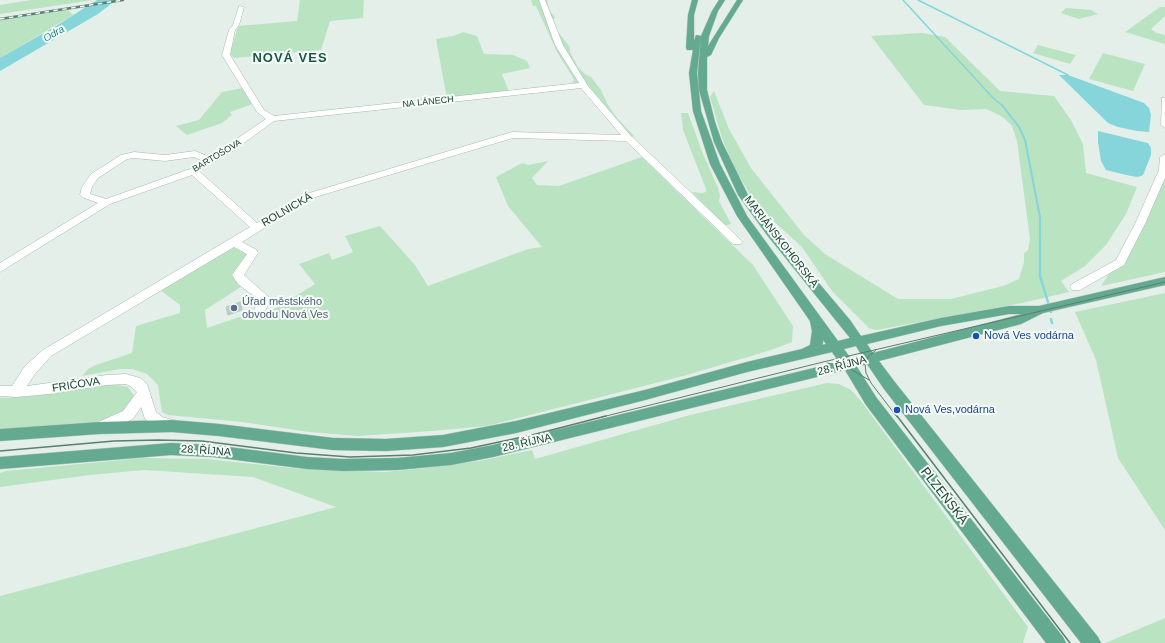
<!DOCTYPE html>
<html>
<head>
<meta charset="utf-8">
<style>
	body { margin:0 }
	canvas { display:block; background:#e4efe9 }
</style>
</head>
<body>
<canvas width="1165" height="643"></canvas>
<script>
const c = document.querySelector('canvas').getContext('2d');
c.lineJoin = 'round';
function fillPath(path, color) { c.fillStyle = color; c.fill(path, 'evenodd'); }
const toPath = rows => new Path2D(rows.map(r => 'M' + r).join(''));
function trace(path, color, width, dash) { c.strokeStyle = color; c.lineWidth = width; c.lineCap = dash ? 'butt' : 'round'; c.setLineDash(dash || []); c.stroke(path); }
function label(font, color, halo, rows, align = 'center') {
  c.font = font + ' Helvetica,sans-serif'; c.lineWidth = 4; c.setLineDash([]); c.textBaseline = 'middle'; c.strokeStyle = halo; c.fillStyle = color; for (const [text, x, y, turn = 0] of rows) {
    c.save(); c.translate(x, y); c.rotate((+turn || 0) * Math.PI / 180); c.textAlign = isNaN(turn) ? turn : align; if (halo) c.strokeText(text, 0, 0); c.fillText(text, 0, 0); c.restore();
  }
}
const green = toPath([
	[31,0,93,0,0,14,0,5],
	[300,0,364,0,363,18,330,21,321,50,234,58,230,54,238,26,297,21],
	[531,0,547,0,549,10,555,17,553,20,558,32,570,47,570,52,578,67,585,74,591,77,601,90,608,105,617,118,635,137,626,135,585,87,572,82,574,80,572,76,557,52,536,6,533,6],
	[1160,7,1165,7,1165,16,1151,29,1156,33,1165,35,1165,44,1125,32],
	[1066,8,1091,10,1098,14,1079,19,1061,13],
	[68,10,73,15,0,58,0,20],
	[463,32,477,36,484,54,513,55,527,61,530,68,502,74,509,92,447,99,436,39,453,36],
	[922,33,945,37,1000,91,1054,96,1071,120,1083,144,1086,173,1137,187,1126,214,1106,245,1085,266,1061,281,1069,292,1022,303,877,330,870,329,832,291,802,247,756,205,733,165,722,138,710,97,714,91,729,129,751,168,804,235,825,254,898,299,951,299,1003,286,1019,279,1024,262,1024,253,1028,250,1030,239,1017,141,1012,126,1004,118,995,113,986,109,961,110,924,105,871,36],
	[1038,45,1076,55,1070,64,1033,53],
	[1103,53,1145,64,1133,91,1089,79],
	[243,88,253,104,230,112,232,115,222,123,187,135,176,126,199,120,222,92],
	[681,113,688,113,703,154,718,188,720,196,719,201,731,224,724,226,692,192,702,193,706,192,706,189,683,130],
	[642,157,753,265,793,326,792,342,771,350,687,375,487,426,432,431,358,436,309,432,242,422,168,415,162,412,158,385,147,374,132,369,120,369,82,376,88,369,96,365,132,353,136,326,180,313,180,305,160,290,233,246,248,255,238,271,247,283,205,310,207,328,254,312,255,318,278,307,315,284,299,264,329,253,332,260,353,252,345,236,380,226,415,265,428,286,528,249,542,247,508,206,496,177,522,163,528,165,548,161,532,178,537,185,559,186],
	[1165,159,1165,272,1101,286,1142,224],
	[1165,293,1165,530,1118,458,1096,360,1075,312],
	[827,383,839,384,851,390,861,401,1028,627,1023,643,0,643,0,596,336,507,253,477,144,470,90,475,0,487,0,473,6,471,143,458,206,459,302,469,384,472,427,468,484,460,532,450,535,459,690,415],
	[113,384,128,387,134,396,129,409,106,421,0,429,0,398,33,396],
	[1165,618,1165,643,1105,643]
]);
const water = toPath([
	[97,0,116,0,98,14,0,71,0,58,56,26],
	[1059,75,1068,75,1144,103,1149,108,1151,115,1149,132,1137,131,1118,127,1108,123],
	[1098,131,1148,143,1151,148,1151,155,1143,175,1138,177,1131,176,1106,170,1101,161,1098,142]
]);
const streamFar2 = toPath([
	[903,0,994,99,1003,106],
	[918,0,1068,75]
]);
const streamFar1 = toPath([
	[1002,105,1019,127,1025,140,1040,217,1040,242]
]);
const stream = toPath([
	[1040,241,1040,276,1051,312],
	[1051,319,1052,323]
]);
const building = toPath([
	[240,302,242,310,228,315,226,307,240,302]
]);
const minor = toPath([
	[539,0,545,0,563,45,588,86,631,136,741,240,742,242,741,244,733,244,626,141,513,138,312,198,242,242,257,250,258,253,244,275,271,299,264,313,260,314,256,313,254,310,259,300,238,284,232,275,247,254,234,247,51,356,35,374,27,386,107,375,126,374,140,378,147,384,156,412,162,417,176,421,178,425,176,429,171,431,153,425,145,419,141,407,133,419,101,433,96,431,94,427,96,423,123,411,137,392,130,386,126,384,107,385,49,394,16,397,0,396,0,386,12,386,25,366,43,350,250,227,192,175,110,204,0,272,0,263,98,203,82,197,80,195,82,187,91,174,121,155,134,152,165,155,195,151,210,157,266,119,257,112,222,55,229,30,233,25,239,6,244,7,239,25,235,30,230,55,264,110,274,116,579,83,555,45,539,0],
	[581,88,621,135,512,132,306,194,257,223,199,171,233,151,274,121,581,88],
	[194,157,203,161,190,169,106,199,90,194,92,187,98,178,127,159,134,158,165,161,194,157],
	[1162,98,1165,98,1165,128,1161,125,1162,98],
	[1165,154,1165,178,1145,224,1124,265,1080,290,1072,290,1070,287,1072,284,1116,260,1135,224,1159,170,1160,157,1165,154]
]);
const major = toPath([
	[692,0,698,0,694,15,694,41,696,35,701,36,712,11,719,0,725,0,718,11,709,36,708,46,737,0,743,0,719,38,711,55,707,57,707,90,715,122,722,142,748,195,775,231,850,320,861,336,941,318,1009,306,1039,306,1165,277,1165,285,1043,313,1021,324,879,361,894,381,1098,637,1101,643,1081,643,884,389,867,364,857,367,876,397,1063,637,1066,643,1046,643,866,405,845,370,493,457,451,465,397,470,343,471,307,469,213,457,171,455,0,469,0,457,171,443,213,445,307,457,343,459,397,458,451,453,493,445,839,362,832,352,747,372,645,400,516,433,443,447,386,451,333,450,219,436,172,432,99,434,0,441,0,429,99,422,172,420,219,424,333,438,386,439,443,435,516,421,645,390,747,362,802,349,810,345,812,331,810,321,737,216,710,164,693,111,689,73,693,50,687,50,686,48,688,15,692,0],
	[701,36,698,73,699,90,714,142,738,195,767,235,850,338,838,341,747,216,720,164,701,111,697,73,701,36],
	[1009,314,1022,314,873,353,867,344,941,326,1009,314],
	[823,340,826,344,822,345,823,343,823,340],
	[856,346,862,356,851,359,844,349,856,346]
]);
const tramFar1 = toPath([
	[876,350,868,357,865,364,866,373,871,383,897,417],
	[827,363,847,367,869,380],
	[602,417,823,362,1165,282]
]);
const tram = toPath([
	[897,416,1070,643],
	[0,451,114,441,158,440,202,441,296,453,350,457,413,455,471,448,532,435,606,416]
]);
const rail = toPath([
	[0,19,123,0]
]);
const markers = [
	[234,308,4,"#5c6f8a"],
	[976,336,4,"#1a4fb4"],
	[897,410,4,"#1a4fb4"]
];
const farStreetnames = [
	["NA LÁNECH",428,102,-6],
	["BARTOŠOVA",217,156,-31]
];
const farWaternames = [
	["Odra",54,34,-30]
];
const streetNames = [
	["ROLNICKÁ",287,210,-30],
	["MARIÁNSKOHORSKÁ",781,242,52],
	["28. ŘÍJNA",842,366,-15],
	["FRIČOVA",76,385,-9],
	["28. ŘÍJNA",527,443,-13],
	["28. ŘÍJNA",206,451,4]
];
const serviceNames = [
	["Úřad městského",242,302],
	["obvodu Nová Ves",242,315]
];
const transitNames = [
	["Nová Ves vodárna",984,336],
	["Nová Ves,vodárna",905,410]
];
const farDistrictnames = [
	["NOVÁ VES",290,58]
];
const nearStreetnames = [
	["PLZEŇSKÁ",944,496,52]
];
fillPath(green, '#bae3c2');
fillPath(water, '#85d5da');
trace(streamFar2, '#85d5da', 1.5);
trace(streamFar1, '#85d5da', 2);
trace(stream, '#85d5da', 2.5);
fillPath(building, '#bbcdc5');
trace(building, '#b5cabf', 1);
trace(minor, '#a5b8b0', 1);
trace(major, '#c1cac7', 1);
fillPath(minor, '#fff');
fillPath(major, '#63aa91');
trace(tramFar1, '#5b7f72', 1);
trace(tram, '#5b7f72', 1.5);
trace(rail, '#5b7f72', 2.5);
trace(rail, '#f5fbf7', 1.5, [4.5]);
for (const [x, y, r, color] of markers) { const dot = new Path2D(); dot.arc(x, y, r, 0, 2 * Math.PI); c.fillStyle = color; c.fill(dot); trace(dot, '#f5fbf7', 1.5); }
label('9px', '#204337', '#f5fbf7', farStreetnames);
label('italic 10px', '#127f88', '#f5fbf7', farWaternames);
label('11px', '#204337', '#f5fbf7', streetNames);
label('11px', '#4e5e75', '#f5fbf7', serviceNames, 'left');
label('11px', '#164399', '#f5fbf7', transitNames, 'left');
c.letterSpacing = '1px';
label('bold 13px', '#195944', '#f5fbf7', farDistrictnames);
c.letterSpacing = '0px';
label('13px', '#204337', '#f5fbf7', nearStreetnames);
</script>
</body>
</html>
